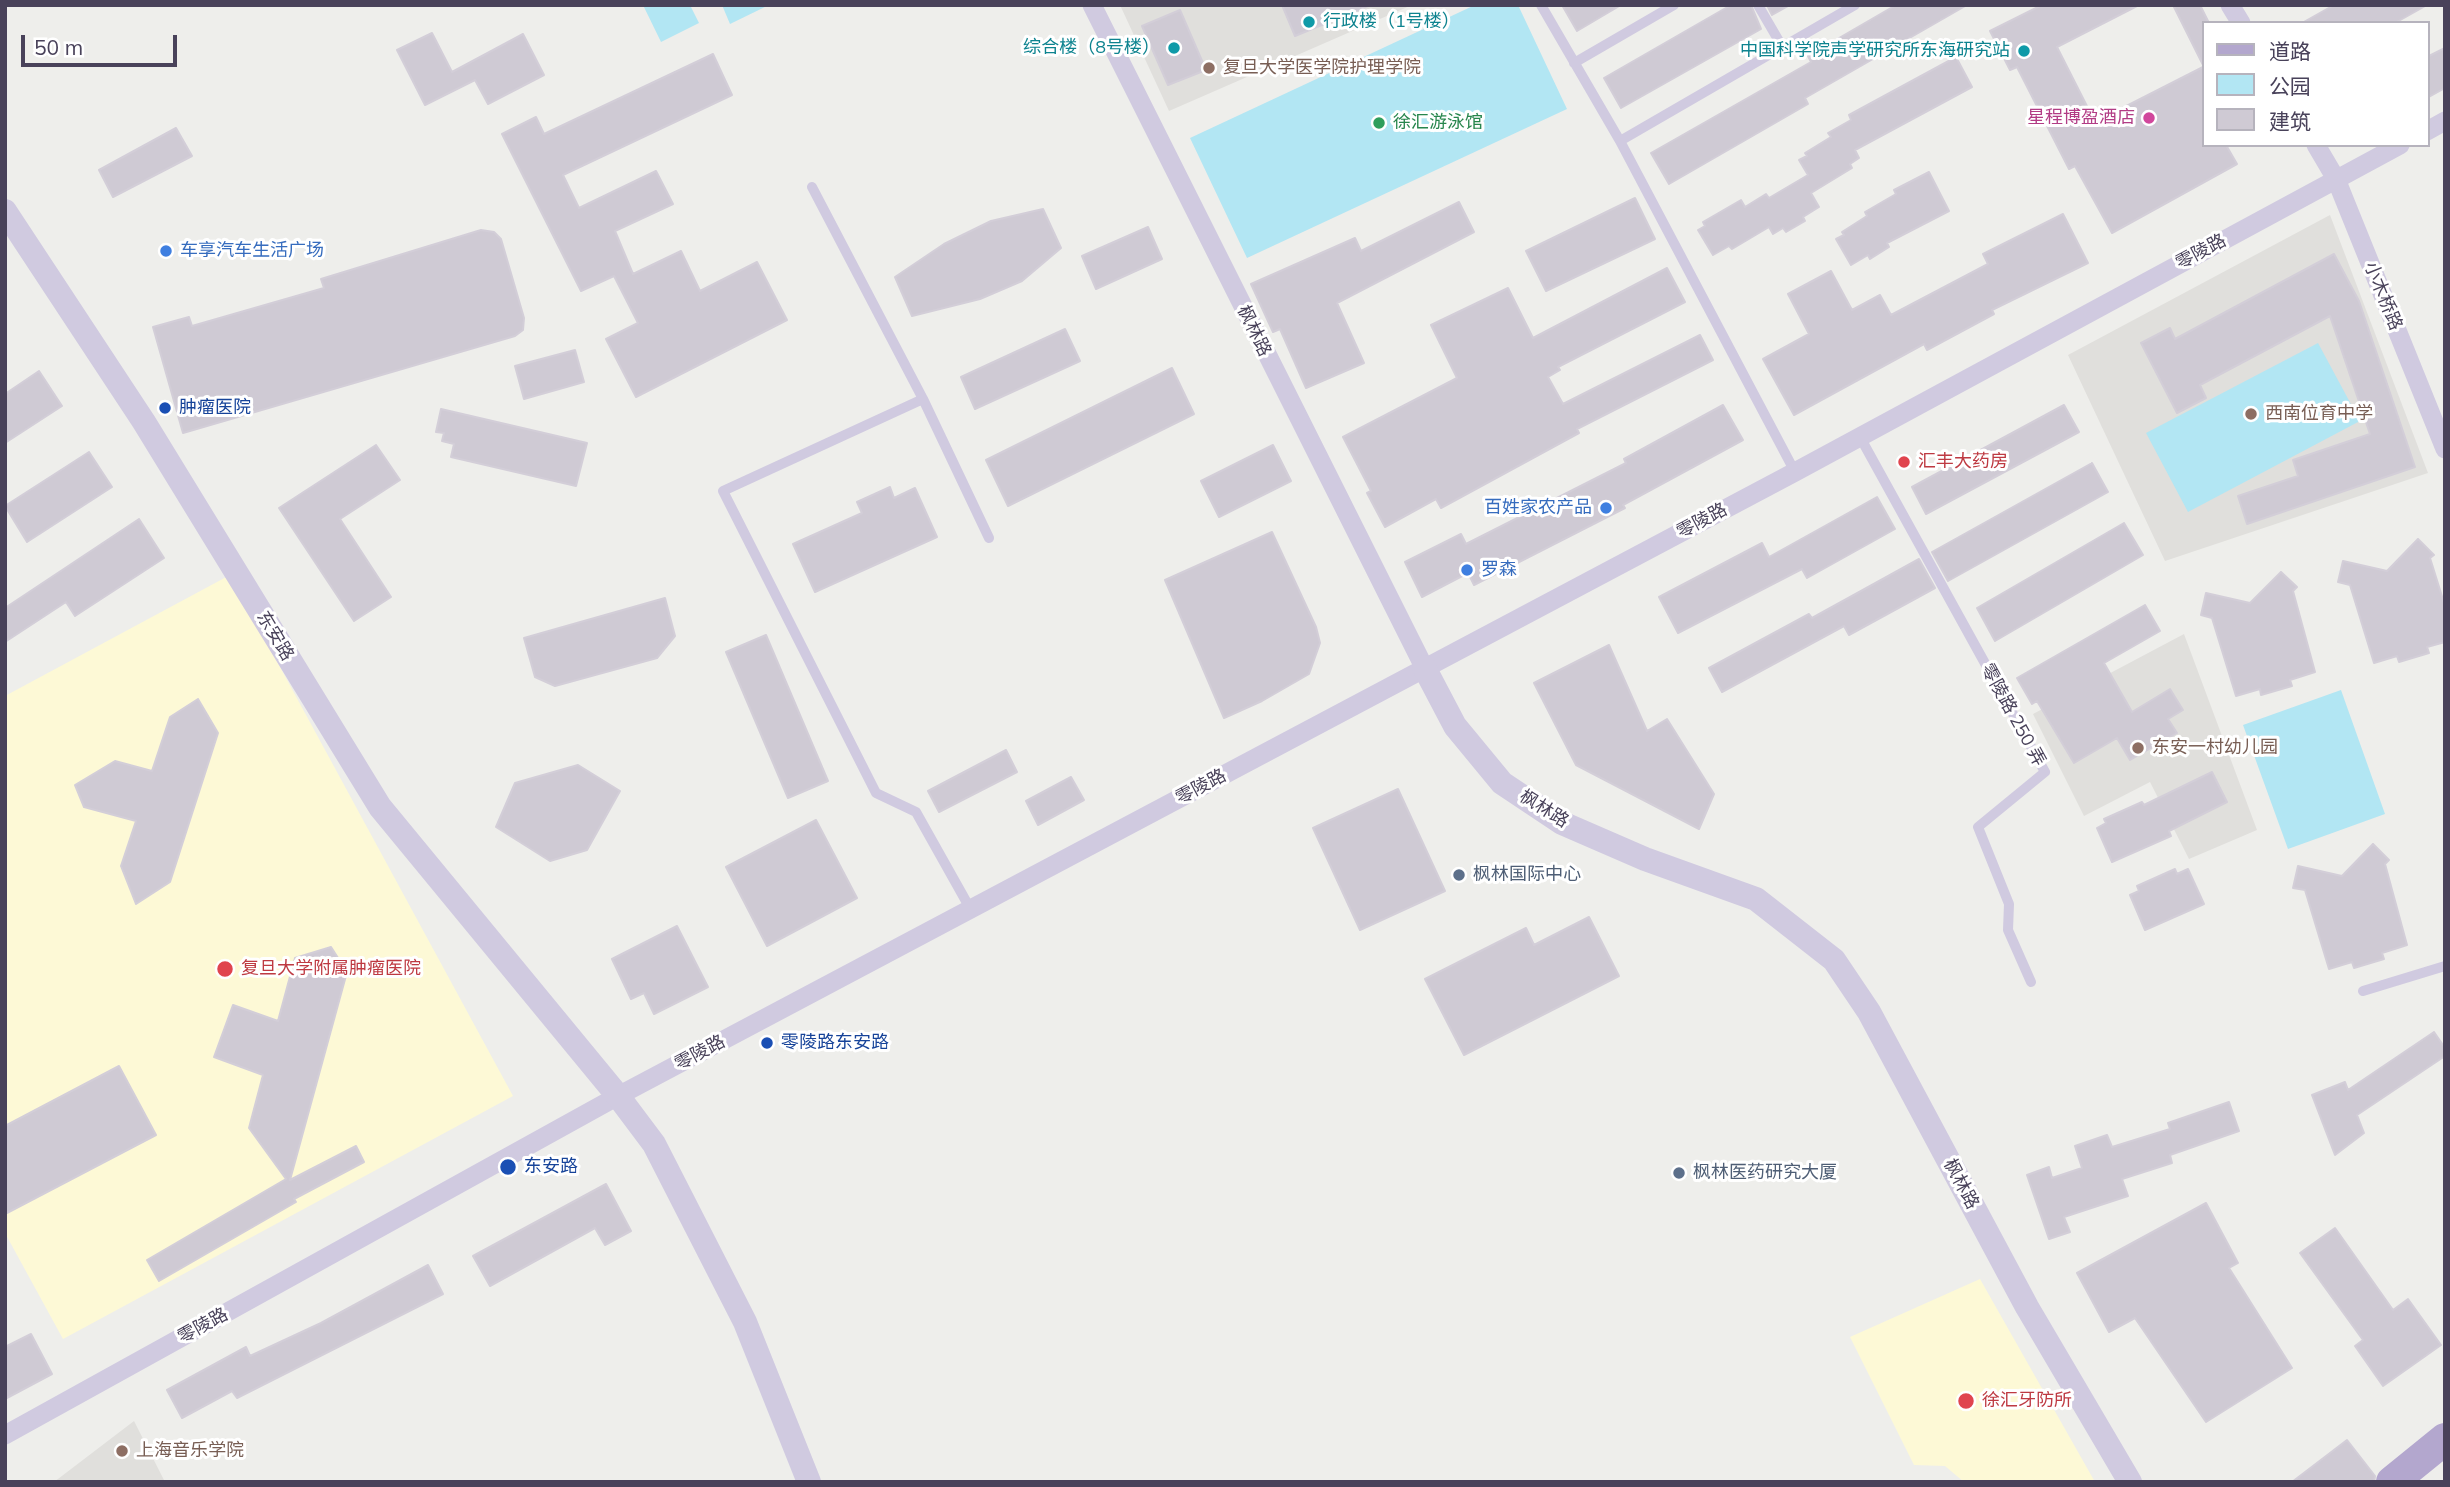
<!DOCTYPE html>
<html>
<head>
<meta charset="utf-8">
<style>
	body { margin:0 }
	#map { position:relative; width:2450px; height:1487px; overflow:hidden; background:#eeeeeb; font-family:Mulish,"Noto Sans SC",sans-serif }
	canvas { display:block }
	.frame { position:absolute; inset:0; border:7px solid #49425a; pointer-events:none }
	.legend { position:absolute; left:2202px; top:21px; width:228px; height:126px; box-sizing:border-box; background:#fff; border:2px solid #b6b3bd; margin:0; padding:9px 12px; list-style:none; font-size:21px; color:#49425a }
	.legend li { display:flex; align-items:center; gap:14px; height:35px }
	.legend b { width:35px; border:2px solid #b6b3bd }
	.scale { position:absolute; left:21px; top:35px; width:156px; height:32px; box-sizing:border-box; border:4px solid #49425a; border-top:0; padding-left:9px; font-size:21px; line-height:24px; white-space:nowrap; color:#49425a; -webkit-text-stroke:5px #fff; paint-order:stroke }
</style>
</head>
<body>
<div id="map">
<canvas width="2450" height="1487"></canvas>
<div class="frame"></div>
<ul class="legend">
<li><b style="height:9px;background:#b3a7ce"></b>道路</li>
<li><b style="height:19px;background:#b2e6f3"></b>公园</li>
<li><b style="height:19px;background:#cfcad4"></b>建筑</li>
</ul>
<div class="scale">50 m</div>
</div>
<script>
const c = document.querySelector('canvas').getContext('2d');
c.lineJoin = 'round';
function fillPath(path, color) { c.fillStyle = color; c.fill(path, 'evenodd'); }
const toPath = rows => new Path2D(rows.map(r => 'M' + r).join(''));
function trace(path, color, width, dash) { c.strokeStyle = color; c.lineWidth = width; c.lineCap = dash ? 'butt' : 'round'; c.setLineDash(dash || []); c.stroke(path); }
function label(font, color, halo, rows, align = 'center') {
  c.font = font + ' Mulish,"Noto Sans SC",sans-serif'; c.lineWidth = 6; c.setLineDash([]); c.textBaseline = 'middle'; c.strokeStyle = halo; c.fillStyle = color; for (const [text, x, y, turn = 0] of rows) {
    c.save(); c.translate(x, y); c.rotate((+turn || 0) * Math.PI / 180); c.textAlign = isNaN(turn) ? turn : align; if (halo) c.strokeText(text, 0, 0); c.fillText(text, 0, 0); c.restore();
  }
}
const education = toPath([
	[1120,5,1412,5,1169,111],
	[2330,215,2428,473,2165,561,2068,355],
	[2184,634,2257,830,2189,859,2150,782,2084,816,2033,714],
	[134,1421,165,1482,54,1482]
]);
const medical = toPath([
	[230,575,513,1096,63,1339,5,1233,5,696],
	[1980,1279,2095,1482,1964,1482,1945,1466,1914,1465,1850,1337]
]);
const green = toPath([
	[643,5,690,5,699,23,661,42],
	[722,5,769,5,730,24],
	[1475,5,1518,5,1567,109,1247,258,1190,138],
	[2318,343,2360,421,2188,512,2146,433],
	[2341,690,2385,814,2288,849,2243,725]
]);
const building = toPath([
	[1282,5,1368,5,1368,6,1295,36,1282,5],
	[1562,5,1621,5,1577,31,1562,5],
	[1731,5,1751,5,1761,29,1621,108,1604,78,1731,5],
	[1767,5,1790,5,1772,15,1767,5],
	[1896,5,1967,5,1805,98,1808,104,1669,184,1651,153,1811,62,1808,56,1896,5],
	[2042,5,2139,5,2057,47,2095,122,2203,67,2203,145,2226,145,2237,164,2112,233,2075,166,2069,169,2017,67,2010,70,1990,31,2042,5],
	[2173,5,2200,5,2209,23,2203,23,2203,65,2173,5],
	[2334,5,2427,5,2395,23,2302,23,2334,5],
	[1180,10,1206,70,1168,85,1142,26,1180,10],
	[432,33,452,72,523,34,544,75,488,104,475,80,425,105,397,50,432,33],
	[2445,48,2445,88,2427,98,2427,57,2445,48],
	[713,54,732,95,563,175,579,208,656,171,673,204,615,231,633,274,681,251,700,291,757,262,787,320,636,397,606,339,638,323,614,276,581,291,502,134,536,117,544,134,713,54],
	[1956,57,1972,87,1855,150,1859,158,1850,164,1852,168,1811,193,1819,207,1803,217,1805,221,1786,232,1783,228,1773,234,1769,227,1732,249,1729,246,1713,255,1698,230,1705,226,1703,222,1741,200,1745,207,1766,194,1769,198,1808,175,1799,160,1807,156,1805,153,1831,137,1828,133,1851,120,1849,115,1956,57],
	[176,128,192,156,113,197,99,170,176,128],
	[1929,172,1949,211,1887,243,1889,247,1870,259,1868,255,1851,265,1836,239,1844,235,1842,232,1867,216,1865,212,1896,194,1894,190,1929,172],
	[1635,198,1655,239,1546,291,1526,251,1635,198],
	[1459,202,1474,232,1337,303,1364,363,1306,388,1280,329,1273,332,1251,284,1355,238,1361,251,1459,202],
	[1043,209,1061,248,1022,281,980,299,912,316,895,277,944,244,991,221,1043,209],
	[2063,214,2088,263,1992,310,1994,314,1927,350,1924,344,1794,415,1763,359,1809,334,1788,294,1831,271,1852,310,1880,295,1891,315,1988,264,1983,254,2063,214],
	[1148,227,1162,259,1096,289,1082,256,1148,227],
	[481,230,494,232,501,239,524,318,523,330,515,336,183,433,153,327,189,317,192,326,324,288,321,279,481,230],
	[2334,254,2359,301,2415,467,2247,524,2238,496,2298,476,2293,460,2370,434,2330,316,2200,385,2206,398,2177,413,2141,343,2170,328,2175,339,2334,254],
	[1667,268,1685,302,1558,367,1560,370,1548,377,1563,404,1700,335,1713,360,1577,429,1579,433,1441,508,1436,499,1385,527,1367,493,1371,491,1343,437,1457,378,1431,325,1508,288,1533,338,1667,268],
	[1065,329,1080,361,975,409,961,377,1065,329],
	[575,350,584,382,524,399,515,366,575,350],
	[1172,368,1194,414,1008,506,986,460,1172,368],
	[39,371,62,406,5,443,5,394,39,371],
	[1723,405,1743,440,1623,505,1625,508,1474,585,1468,573,1422,597,1405,562,1461,534,1466,544,1626,463,1624,459,1723,405],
	[2064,405,2079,432,1926,514,1912,487,2064,405],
	[441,409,587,443,576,486,451,457,454,444,442,441,444,433,436,432,441,409],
	[376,445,400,480,340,519,391,597,354,621,279,508,376,445],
	[1273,445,1291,481,1219,517,1201,481,1273,445],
	[89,452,112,487,27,542,5,506,89,452],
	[2092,463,2108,492,1948,581,1932,552,2092,463],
	[890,487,894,498,915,488,937,537,815,592,793,544,862,513,857,502,890,487],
	[1877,497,1895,529,1807,578,1802,569,1678,633,1659,597,1762,543,1769,557,1877,497],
	[139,519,164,558,75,616,66,602,5,642,5,608,139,519],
	[2124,523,2143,555,1995,641,1977,608,2124,523],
	[1272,532,1316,627,1320,643,1309,674,1262,701,1224,718,1165,580,1272,532],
	[2418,539,2434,555,2430,558,2445,606,2445,642,2427,647,2429,653,2399,662,2397,656,2374,663,2350,585,2338,582,2343,561,2387,571,2418,539],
	[1919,559,1935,588,1849,635,1844,626,1722,692,1709,668,1809,614,1812,618,1919,559],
	[2281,572,2297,587,2293,591,2315,672,2290,680,2292,686,2261,695,2260,689,2236,696,2212,618,2201,615,2206,593,2250,603,2281,572],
	[665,598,675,636,657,658,555,686,535,677,524,638,665,598],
	[2145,605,2160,631,2104,663,2132,712,2170,689,2183,710,2168,719,2177,733,2130,760,2117,738,2074,763,2037,701,2032,704,2017,678,2145,605],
	[766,635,828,781,788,798,726,652,766,635],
	[1609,645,1647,731,1667,719,1714,794,1699,829,1576,765,1534,683,1609,645],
	[198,699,218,733,170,882,136,904,121,866,136,821,84,807,75,785,115,761,152,771,170,717,198,699],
	[1006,750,1017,772,939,812,928,791,1006,750],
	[578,765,620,791,587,850,550,861,496,827,515,783,578,765],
	[2212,772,2227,802,2169,831,2171,836,2112,862,2097,828,2106,823,2104,819,2142,802,2144,805,2212,772],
	[1071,777,1084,800,1038,825,1026,801,1071,777],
	[1398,789,1445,891,1360,930,1313,828,1398,789],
	[816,820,857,898,767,946,726,867,816,820],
	[2373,844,2389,860,2385,864,2407,945,2382,953,2384,959,2354,968,2352,962,2329,969,2305,890,2293,888,2298,866,2342,876,2373,844],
	[2175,869,2177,874,2188,869,2204,904,2145,930,2130,895,2139,891,2137,886,2175,869],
	[1589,917,1619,976,1464,1055,1425,979,1526,928,1534,945,1589,917],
	[677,926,708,987,654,1014,644,993,631,999,612,959,677,926],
	[331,947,347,972,290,1180,356,1146,364,1162,294,1199,296,1202,159,1281,147,1260,286,1179,249,1128,263,1075,214,1057,233,1005,278,1021,295,958,331,947],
	[2434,1032,2445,1048,2445,1056,2357,1115,2364,1133,2335,1155,2312,1095,2345,1082,2348,1090,2434,1032],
	[119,1066,156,1135,5,1214,5,1126,119,1066],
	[2229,1102,2239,1131,2170,1155,2172,1163,2122,1179,2128,1196,2064,1217,2070,1232,2049,1239,2027,1175,2049,1167,2052,1178,2082,1168,2075,1146,2107,1135,2112,1147,2170,1129,2168,1123,2229,1102],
	[606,1184,631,1231,605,1245,595,1228,490,1286,473,1256,606,1184],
	[2206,1203,2238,1263,2229,1268,2292,1368,2206,1422,2135,1318,2109,1332,2077,1273,2206,1203],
	[2335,1228,2393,1310,2408,1299,2441,1345,2383,1386,2355,1346,2363,1340,2300,1253,2335,1228],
	[428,1265,443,1294,237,1398,232,1391,182,1418,167,1390,246,1347,250,1356,321,1323,428,1265],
	[31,1334,52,1374,5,1399,5,1347,31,1334],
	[2347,1440,2375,1476,2374,1482,2292,1482,2347,1440]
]);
const service = toPath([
	[1541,5,1620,141,1795,472],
	[1758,5,1783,48],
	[1574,63,1674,5],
	[1620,141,1855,5],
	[812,187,923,399,723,491,876,793,916,812,971,910],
	[923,399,989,538],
	[1860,437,2045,772,1978,827,2009,904,2008,930,2031,982],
	[2363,991,2445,966]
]);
const minor = toPath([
	[1092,5,1424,667],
	[2230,5,2241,23],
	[2427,131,2445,121],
	[2316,145,2336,179,2445,449],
	[5,1435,618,1096,1795,472,2400,145]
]);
const tertiary = toPath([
	[5,211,144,422,380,807,618,1096,654,1144,745,1322,809,1482],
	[1424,667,1455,726,1502,783,1562,823,1645,859,1756,899,1834,960,1869,1012,2027,1307,2130,1482]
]);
const primary = toPath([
	[2392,1482,2445,1439]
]);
const markers = [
	[1309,22,7,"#0f9aa8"],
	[1174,48,7,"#0f9aa8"],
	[2024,51,7,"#0f9aa8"],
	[1209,68,7,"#8d6e63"],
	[2149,118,7,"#d1479c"],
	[1379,123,7,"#2e9e5b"],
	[166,251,7,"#3f7fe0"],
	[165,408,7,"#1a4fb4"],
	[2251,414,7,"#8d6e63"],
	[1904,462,7,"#e0444e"],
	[1606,508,7,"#3f7fe0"],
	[1467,570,7,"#3f7fe0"],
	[2138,748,7,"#8d6e63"],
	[1459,875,7,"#5c6f8a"],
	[225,969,9,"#e0444e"],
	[767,1043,7,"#1a4fb4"],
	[508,1167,9,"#1a4fb4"],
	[1679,1173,7,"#5c6f8a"],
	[1966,1401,9,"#e0444e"],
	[122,1451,7,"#8d6e63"]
];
const cultureNames = [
	["行政楼（1号楼）",1323,22,"left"],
	["综合楼（8号楼）",1160,48],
	["中国科学院声学研究所东海研究站",2010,51]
];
const educationNames = [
	["复旦大学医学院护理学院",1223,68],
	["西南位育中学",2265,414],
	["东安一村幼儿园",2152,748],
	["上海音乐学院",136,1451]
];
const hotelNames = [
	["星程博盈酒店",2135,118]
];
const leisureNames = [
	["徐汇游泳馆",1393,123]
];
const shopNames = [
	["车享汽车生活广场",180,251],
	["百姓家农产品",1592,508,"right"],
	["罗森",1481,570]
];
const streetNames = [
	["零陵路",2201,252,-28],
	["小木桥路",2383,296,68],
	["枫林路",1254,331,64],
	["零陵路",1702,521,-28],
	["东安路",275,636,59],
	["零陵路 250 弄",2013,715,61],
	["零陵路",1201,787,-28],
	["枫林路",1544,809,32],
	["零陵路",700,1053,-28],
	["枫林路",1961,1184,62],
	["零陵路",203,1326,-29]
];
const transitNames = [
	["肿瘤医院",179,408],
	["零陵路东安路",781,1043],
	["东安路",524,1167]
];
const healthNames = [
	["汇丰大药房",1918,462],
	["复旦大学附属肿瘤医院",241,969],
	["徐汇牙防所",1982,1401]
];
const serviceNames = [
	["枫林国际中心",1473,875],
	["枫林医药研究大厦",1693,1173]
];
fillPath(education, '#e0dfdc');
fillPath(medical, '#fdf9d6');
fillPath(green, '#b2e6f3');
fillPath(building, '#cfcad4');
trace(building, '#d3ced8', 2);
trace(service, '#d0cae0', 10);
trace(minor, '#d0cae0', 19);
trace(tertiary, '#d0cae0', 24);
trace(primary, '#b3a7ce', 32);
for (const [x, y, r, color] of markers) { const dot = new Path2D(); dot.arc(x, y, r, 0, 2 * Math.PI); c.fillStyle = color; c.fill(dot); trace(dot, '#fff', 2.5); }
label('18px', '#0d838f', '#fff', cultureNames, 'right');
label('18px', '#785e54', '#fff', educationNames, 'left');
label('18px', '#b23c85', '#fff', hotelNames, 'right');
label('18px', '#27864d', '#fff', leisureNames, 'left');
label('18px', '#366cbe', '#fff', shopNames, 'left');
label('18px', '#49425a', '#fff', streetNames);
label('18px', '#164399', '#fff', transitNames, 'left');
label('18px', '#be3a42', '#fff', healthNames, 'left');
label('18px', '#4e5e75', '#fff', serviceNames, 'left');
</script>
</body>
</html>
